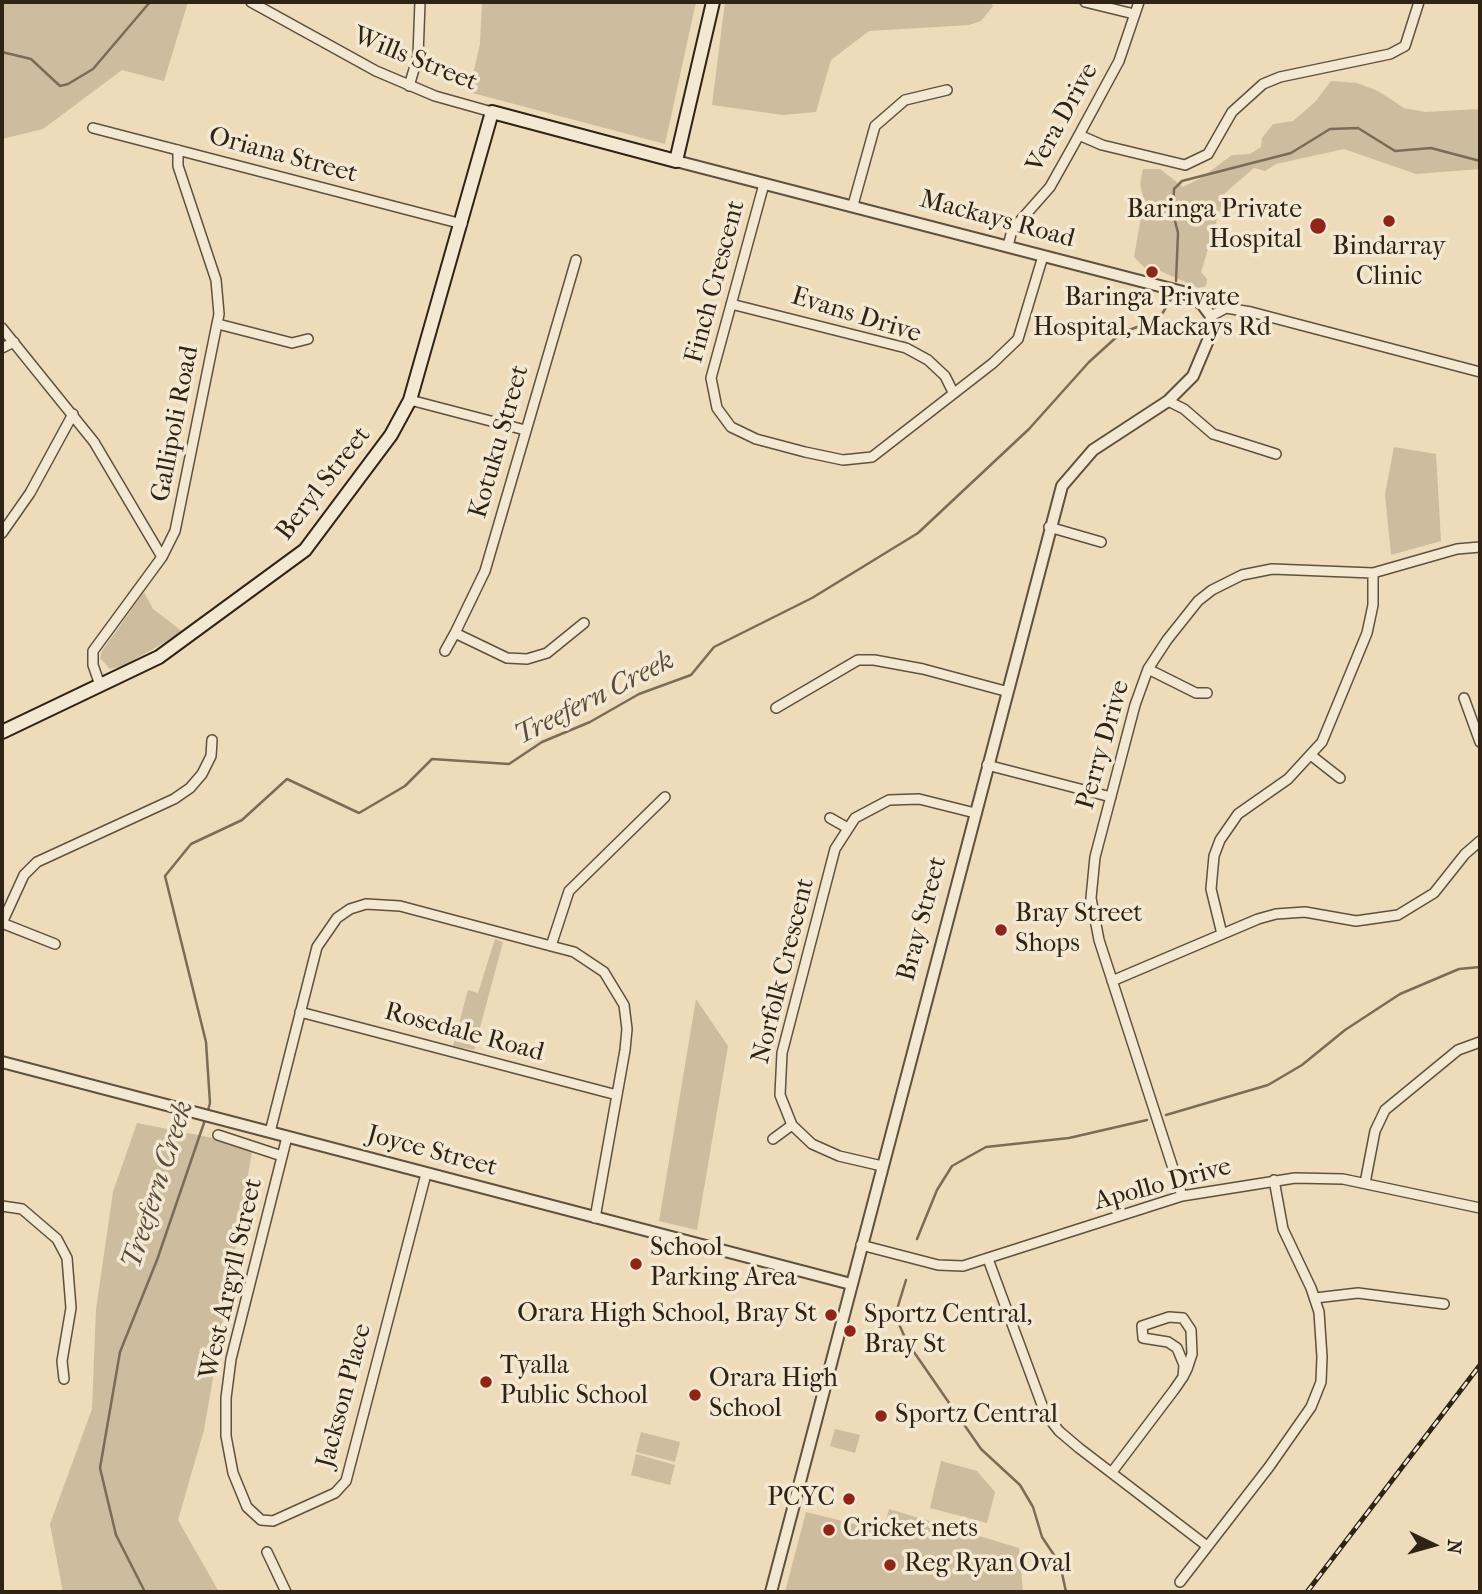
<!DOCTYPE html>
<html>
<head>
<meta charset="utf-8">
<style>
	body { margin:0 }
	#map { position:relative; width:1482px; height:1594px; overflow:hidden; background:#eddbb9; font-family:"IM FELL French Canon",serif }
	canvas { display:block }
	.frame { position:absolute; inset:0; border:4px solid #2f2316; pointer-events:none }
	.north { position:absolute; left:1398px; top:1510px; width:70px; height:70px; -webkit-text-stroke:5px #f3e8d2; paint-order:stroke; rotate:95deg; font-size:19px; font-weight:700; line-height:28px; text-align:center; color:#2f2316 }
	.north::after { content:''; display:block; margin:auto; width:24px; height:32px; background:#2f2316; clip-path:polygon(50% 0,100% 100%,50% 72%,0 100%) }
</style>
</head>
<body>
<div id="map">
<canvas width="1482" height="1594"></canvas>
<div class="frame"></div>
<div class="north">N</div>
</div>
<script>
const c = document.querySelector('canvas').getContext('2d');
c.lineJoin = 'round';
function fillPath(path, color) { c.fillStyle = color; c.fill(path, 'evenodd'); }
const toPath = rows => new Path2D(rows.map(r => 'M' + r).join(''));
function trace(path, color, width, dash) { c.strokeStyle = color; c.lineWidth = width; c.lineCap = dash ? 'butt' : 'round'; c.setLineDash(dash || []); c.stroke(path); }
function label(font, color, halo, rows, align = 'center') {
  c.font = font + ' "IM FELL French Canon",serif'; c.lineWidth = 7; c.setLineDash([]); c.textBaseline = 'middle'; c.strokeStyle = halo; c.fillStyle = color; for (const [text, x, y, turn = 0] of rows) {
    c.save(); c.translate(x, y); c.rotate((+turn || 0) * Math.PI / 180); c.textAlign = isNaN(turn) ? turn : align; if (halo) c.strokeText(text, 0, 0); c.fillText(text, 0, 0); c.restore();
  }
}
const green = toPath([
	[2,2,188,2,164,81,122,70,43,129,2,139],
	[482,2,696,2,665,144,469,92,480,44],
	[725,2,990,2,993,6,981,21,969,25,869,31,831,60,816,112,783,115,712,105],
	[1331,81,1357,83,1378,91,1404,108,1425,112,1480,109,1480,169,1416,174,1344,149,1276,164,1265,171,1254,168,1225,193,1201,272,1207,279,1206,286,1199,288,1160,271,1145,268,1134,257,1144,201,1140,184,1143,169,1160,169,1183,187,1201,178,1232,155,1250,154,1261,147,1262,138,1273,124,1293,121,1315,102],
	[1394,447,1436,454,1441,541,1391,555,1385,494],
	[144,592,153,609,183,632,123,666,110,669,100,658,102,651],
	[495,939,503,942,474,1050,453,1046,468,990,478,993],
	[696,999,728,1046,697,1230,659,1221],
	[137,1123,253,1146,204,1430,178,1520,219,1592,63,1592,50,1524,92,1409,96,1309,113,1192],
	[835,1429,860,1435,855,1453,830,1446],
	[641,1432,680,1442,675,1462,636,1452],
	[636,1454,675,1465,670,1485,631,1475],
	[941,1461,977,1471,995,1492,987,1523,930,1508],
	[889,1509,1019,1548,1023,1592,785,1592,806,1512,883,1531]
]);
const stream = toPath([
	[2,52,31,59,60,86,68,84,93,69,150,2],
	[1176,281,1178,233,1173,213,1174,189,1182,181,1291,153,1330,129,1358,128,1395,151,1431,148,1480,161],
	[207,1114,210,1103,206,1042,165,876,191,844,242,820,287,779,359,813,405,786,432,759,509,764,542,742,590,722,639,694,691,675,714,647,812,598,918,533,1029,429,1089,362,1121,333,1159,319,1171,299],
	[1166,1115,1268,1085,1302,1065,1345,1030,1400,994,1459,969,1480,967],
	[917,1239,937,1190,952,1166,986,1147,1069,1138,1147,1120],
	[906,1280,898,1306,898,1322,907,1342,981,1449,1020,1485,1033,1507,1042,1537,1060,1564,1066,1592],
	[145,1592,116,1535,100,1468,120,1352,157,1260,205,1120]
]);
const minor = toPath([
	[251,2,376,71,435,96,492,112],
	[1085,2,1134,14],
	[409,86,418,56,420,2],
	[93,128,462,224],
	[1079,135,1102,145,1185,165,1208,154,1232,112,1263,84,1280,77,1390,54,1405,46,1419,2],
	[764,184,711,378,717,408,731,427,756,439,805,452,843,460,872,457,993,363,1018,339,1043,256],
	[853,205,875,126,905,100,947,90],
	[1008,246,1012,230,1050,187,1073,146,1119,61,1139,2],
	[576,260,485,571,455,633,507,658,527,659,547,653,584,623],
	[731,304,906,348,928,360,945,376,953,392],
	[1211,316,1226,308,1251,312,1480,372],
	[218,324,292,343,308,339],
	[2,328,94,442,162,557],
	[2,348,14,342],
	[410,400,525,430],
	[1168,401,1184,409,1213,434,1276,454],
	[1049,527,1101,542],
	[2,533,30,493,73,414],
	[445,651,455,633],
	[1148,669,1196,693,1207,693],
	[100,685,93,665,93,651,162,557,175,531,219,314,216,280,178,166,178,150],
	[1464,698,1480,742],
	[776,708,858,660,874,660,923,669,1005,691],
	[1312,756,1340,778],
	[987,765,1111,797],
	[830,818,846,827],
	[2,923,24,875,37,862,174,799,190,788,202,774,211,756,212,740],
	[2,923,55,944],
	[1222,934,1211,889,1214,856,1220,840,1238,814,1288,779,1322,742,1367,633,1373,605,1373,573],
	[551,946,569,891,665,797],
	[1112,981,1258,919,1276,914,1305,912,1356,921,1398,915,1434,893,1465,854,1480,841],
	[300,1012,617,1095],
	[270,1132,317,947,337,918,350,909,366,904,400,906,551,946,574,952,604,972,624,1005,627,1029,625,1050,595,1218],
	[218,1135,282,1156],
	[287,1137,231,1359,226,1398,226,1436,233,1473,247,1507,261,1520,273,1521,335,1493,346,1481,426,1174],
	[773,1139,792,1125],
	[882,1166,839,1156,812,1144,792,1125,780,1095,782,1053,835,849,855,818,889,800,919,799,975,813],
	[1365,1183,1375,1131,1385,1110,1458,1050,1480,1042],
	[1182,1196,1099,940,1091,898,1095,857,1135,705,1148,669,1167,640,1198,601,1212,590,1242,575,1272,569,1373,573,1457,549,1480,547],
	[2,1206,22,1209,57,1239,67,1258,71,1308,62,1361,64,1379],
	[861,1245,938,1265,963,1266,1182,1196,1295,1178,1343,1179,1480,1208],
	[988,1259,1045,1413,1059,1431,1079,1448,1207,1546],
	[1315,1298,1358,1293,1444,1304],
	[1112,1472,1174,1390,1183,1377,1187,1369,1192,1354,1191,1330,1183,1318,1169,1317,1142,1326,1143,1338,1168,1342,1177,1348,1184,1365,1183,1377],
	[267,1552,286,1592],
	[1180,1582,1269,1467,1311,1407,1321,1382,1322,1357,1319,1312,1311,1288,1283,1229,1274,1180]
]);
const tertiary = toPath([
	[676,161,1183,292,1202,304,1211,316,1209,338,1193,376,1168,401,1093,450,1062,486,771,1592],
	[2,1062,851,1284]
]);
const secondary = toPath([
	[2,732,159,657,305,550,391,435,410,400,492,112,676,161,713,2]
]);
const rail = toPath([
	[1307,1592,1480,1365]
]);
const markers = [
	[1389,221,7,"#8f2418"],
	[1318,226,9,"#8f2418"],
	[1152,272,7,"#8f2418"],
	[1001,930,7,"#8f2418"],
	[636,1264,7,"#8f2418"],
	[831,1315,7,"#8f2418"],
	[850,1331,7,"#8f2418"],
	[486,1382,7,"#8f2418"],
	[695,1395,7,"#8f2418"],
	[881,1416,7,"#8f2418"],
	[849,1499,7,"#8f2418"],
	[829,1530,7,"#8f2418"],
	[890,1565,7,"#8f2418"]
];
const streetNames = [
	["Wills Street",415,60,22],
	["Vera Drive",1063,118,-61],
	["Oriana Street",283,156,15],
	["Mackays Road",997,220,15],
	["Finch Crescent",716,282,-75],
	["Evans Drive",856,316,17],
	["Gallipoli Road",176,424,-79],
	["Kotuku Street",500,442,-74],
	["Beryl Street",324,484,-52],
	["Perry Drive",1104,745,-74],
	["Bray Street",923,919,-75],
	["Norfolk Crescent",784,971,-76],
	["Rosedale Road",464,1033,15],
	["Joyce Street",432,1152,15],
	["Apollo Drive",1163,1185,-15],
	["West Argyll Street",232,1279,-77],
	["Jackson Place",345,1396,-75]
];
const poiNames = [
	["Baringa Private",1302,211,"right"],
	["Hospital",1302,241,"right"],
	["Bindarray",1389,248,"center"],
	["Clinic",1389,278,"center"],
	["Baringa Private",1152,299,"center"],
	["Hospital, Mackays Rd",1152,329,"center"],
	["Bray Street",1015,915],
	["Shops",1015,945],
	["School",650,1249],
	["Parking Area",650,1279],
	["Orara High School, Bray St",817,1315,"right"],
	["Sportz Central,",864,1316],
	["Bray St",864,1346],
	["Tyalla",500,1367],
	["Public School",500,1397],
	["Orara High",709,1380],
	["School",709,1410],
	["Sportz Central",895,1416],
	["PCYC",835,1499,"right"],
	["Cricket nets",843,1530],
	["Reg Ryan Oval",904,1565]
];
const waterNames = [
	["Treefern Creek",595,699,-27],
	["Treefern Creek",159,1185,-72]
];
fillPath(green, '#cdbc9d');
trace(stream, '#7a6c57', 2.5);
trace(minor, '#5e513f', 12);
trace(tertiary, '#5e513f', 14);
trace(secondary, '#2f2316', 16);
trace(minor, '#f3e8d2', 9);
trace(tertiary, '#f3e8d2', 10);
trace(secondary, '#f3e8d2', 12);
trace(rail, '#2f2316', 5);
trace(rail, '#f3e8d2', 2.5, [8]);
for (const [x, y, r, color] of markers) { const dot = new Path2D(); dot.arc(x, y, r, 0, 2 * Math.PI); c.fillStyle = color; c.fill(dot); trace(dot, '#f3e8d2', 2.5); }
label('26px', '#2f2316', '#f3e8d2', streetNames);
label('26px', '#2f2316', '#f3e8d2', poiNames, 'left');
label('italic 28px', '#5b4d3c', '#f3e8d2', waterNames);
</script>
</body>
</html>
